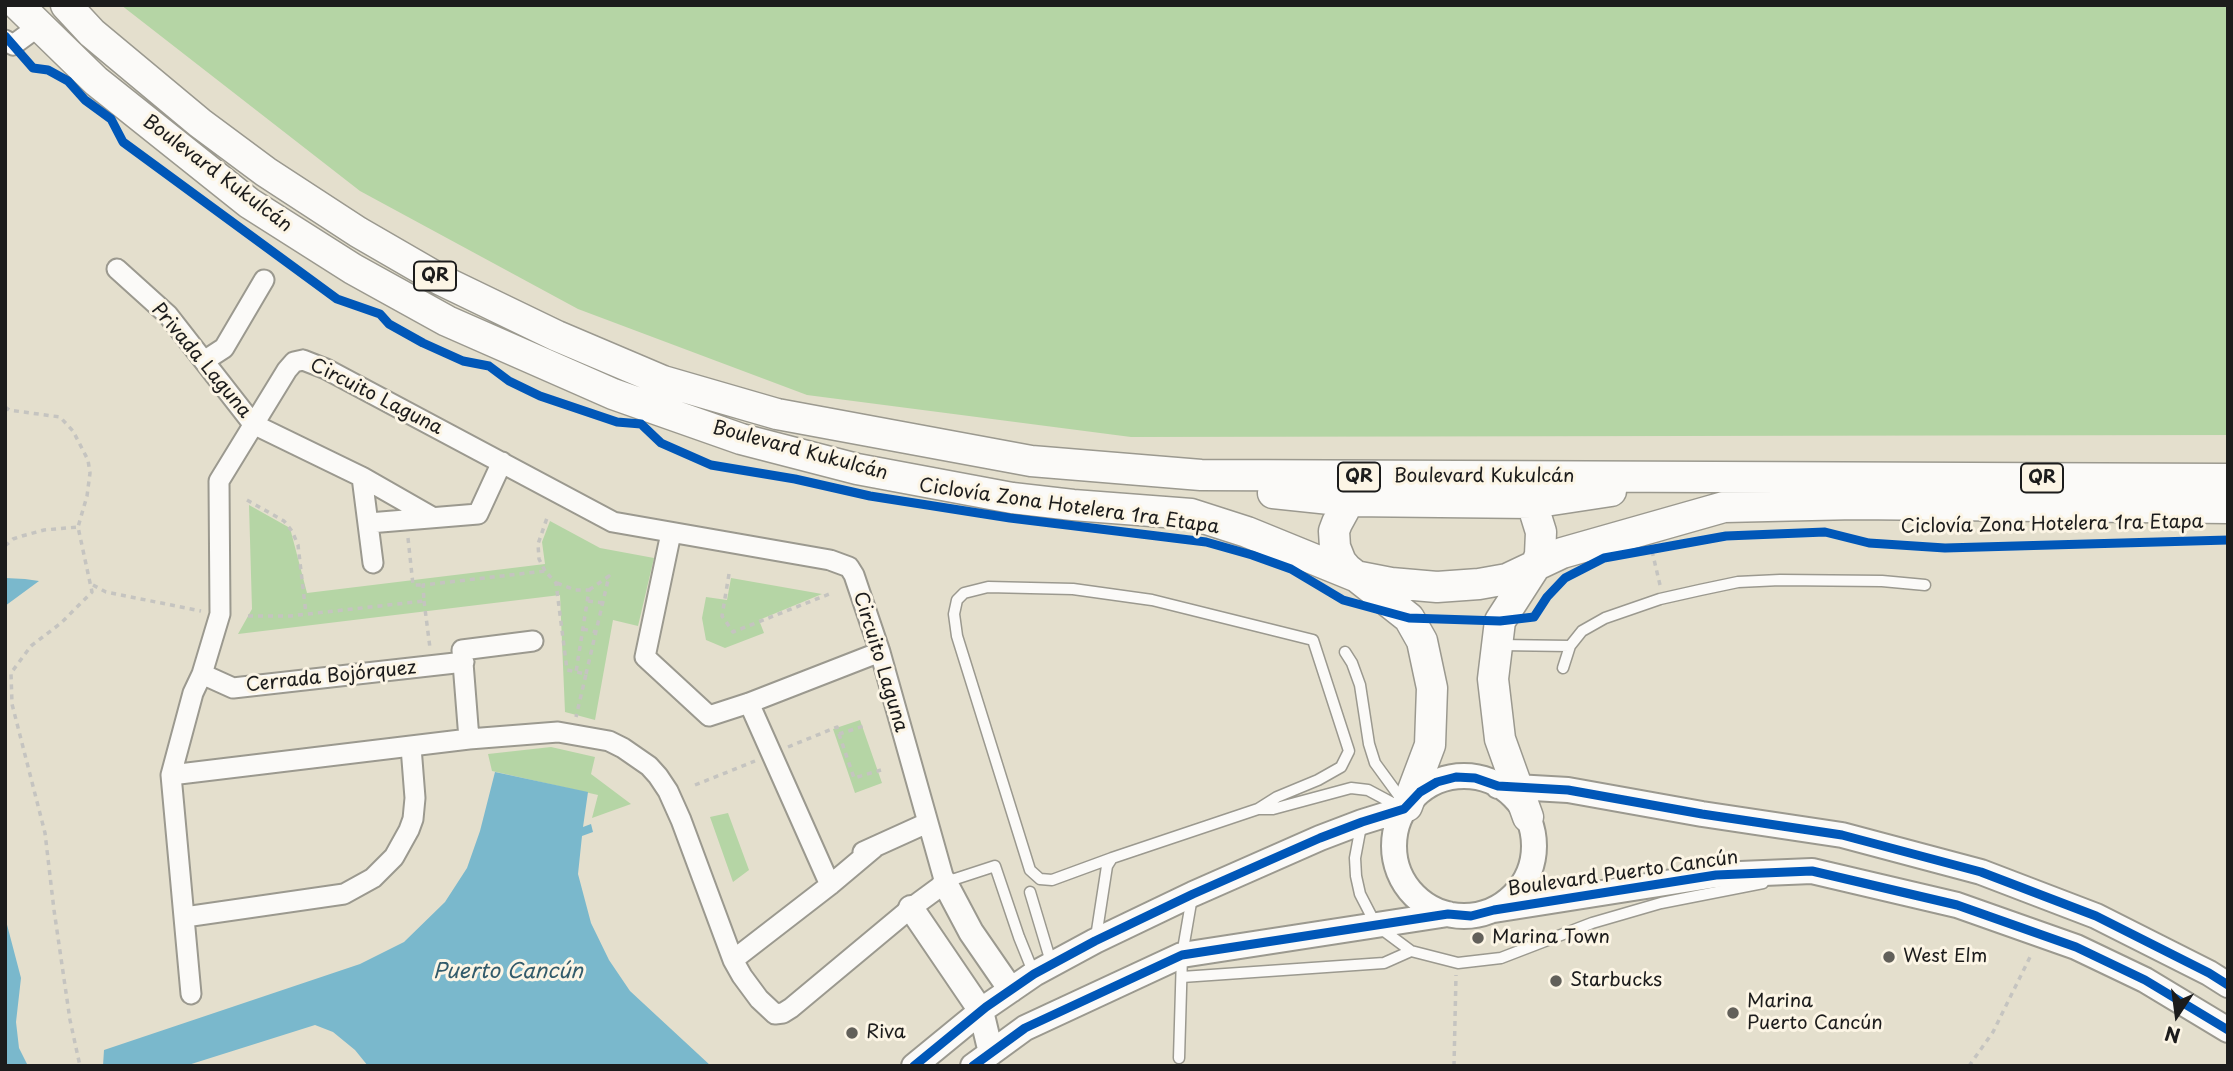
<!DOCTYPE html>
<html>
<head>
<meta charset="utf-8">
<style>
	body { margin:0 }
	#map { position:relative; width:2233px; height:1071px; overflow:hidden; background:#e4dfcd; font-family:"Playpen Sans",sans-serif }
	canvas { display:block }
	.frame { position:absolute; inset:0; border:7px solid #1c1c1c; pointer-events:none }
	.north { position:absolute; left:2142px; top:980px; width:70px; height:70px; -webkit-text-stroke:5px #fcf5e5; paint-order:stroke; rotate:193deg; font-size:19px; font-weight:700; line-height:28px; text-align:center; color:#1c1c1c }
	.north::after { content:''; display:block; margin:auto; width:24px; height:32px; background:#1c1c1c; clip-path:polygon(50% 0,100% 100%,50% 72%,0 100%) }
</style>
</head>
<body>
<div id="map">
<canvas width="2233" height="1071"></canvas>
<div class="frame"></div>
<div class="north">N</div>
</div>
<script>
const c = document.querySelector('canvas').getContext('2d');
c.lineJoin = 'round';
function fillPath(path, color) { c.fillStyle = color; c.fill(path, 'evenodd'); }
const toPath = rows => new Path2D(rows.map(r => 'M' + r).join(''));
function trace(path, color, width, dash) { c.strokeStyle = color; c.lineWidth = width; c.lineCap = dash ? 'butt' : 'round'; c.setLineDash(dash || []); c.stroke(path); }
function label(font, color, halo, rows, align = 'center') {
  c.font = font + ' "Playpen Sans",sans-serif'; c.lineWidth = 6; c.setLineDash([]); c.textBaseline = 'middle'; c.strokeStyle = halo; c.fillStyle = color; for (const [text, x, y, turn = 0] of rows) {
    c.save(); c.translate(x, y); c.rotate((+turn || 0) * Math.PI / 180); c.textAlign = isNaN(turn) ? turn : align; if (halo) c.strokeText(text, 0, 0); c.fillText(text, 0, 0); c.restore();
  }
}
const green = toPath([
	[121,5,2228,5,2228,435,1131,437,807,395,578,309,360,191],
	[249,505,290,528,307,593,545,564,542,542,550,521,600,548,654,558,638,626,613,620,595,720,565,712,560,595,238,634,252,609],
	[731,578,822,594,759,620,764,633,725,648,706,640,702,618,706,597,727,600],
	[860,720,882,783,855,793,833,729],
	[551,747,595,757,591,774,631,804,592,818,598,795,492,771,488,754],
	[728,813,749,870,733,882,710,817]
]);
const water = toPath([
	[5,578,25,579,39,581,5,606],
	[495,772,588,792,583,827,591,824,593,832,582,836,578,874,591,923,609,960,630,991,711,1066,368,1066,355,1050,333,1032,315,1025,185,1066,103,1066,104,1050,360,964,404,942,445,902,467,868,480,831],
	[5,917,21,978,16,1022,19,1048,28,1066,5,1066]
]);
const path = toPath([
	[5,407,9,410,60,417,73,431,88,460,90,473,87,496,78,527,92,592,61,623,31,646,11,673,12,704,45,833,54,910,70,1020,80,1066],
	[247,500,284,521,292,531,298,545,306,614],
	[408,538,413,585,423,585],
	[5,546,13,539,22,536,44,530,78,527],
	[1652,551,1660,585],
	[545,571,539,559,538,544,548,515],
	[729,574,722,616,733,632,832,593],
	[557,583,575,590,589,590,576,672],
	[93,585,106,592,201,611],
	[424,601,430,648],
	[588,601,603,603],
	[248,616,290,616,424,601,423,585,545,571,556,583,567,670,586,674,576,717],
	[583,629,596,632],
	[586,674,609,576,589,590],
	[839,734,854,778,881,770],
	[788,747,837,727,839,734,867,725],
	[695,785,755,761],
	[1454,1066,1456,975],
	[1969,1066,1993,1032,2031,955]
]);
const service = toPath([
	[1500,645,1570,646],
	[1345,652,1352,663,1360,685,1369,744,1375,763,1402,800],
	[1563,668,1570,646,1582,631,1605,618,1660,599,1700,590,1738,582,1780,580,1882,581,1925,585],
	[1259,809,1273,809,1351,788,1368,790,1398,806],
	[1361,826,1355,858,1356,876,1360,894,1376,925,1411,951,1458,963,1501,958,1592,923,1661,903,1763,883],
	[946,882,995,866,1019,937,1034,974],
	[1030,892,1051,962],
	[1096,937,1107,866,1112,858,1258,809,1277,797,1318,780,1341,767,1349,751,1313,640,1152,600,1073,589,988,587,964,593,957,600,954,614,957,636,1030,870,1040,879,1052,880,1112,858],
	[1182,977,1384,963,1411,951],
	[1179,1058,1182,955,1192,897]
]);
const minor = toPath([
	[5,40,13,45,39,26],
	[117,269,168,315,253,424,362,477,432,517],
	[303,360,326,369,613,522,830,560,849,567,854,575,880,652,945,883,911,908,791,1008,783,1013,775,1014,759,999,742,976,733,960,681,820,668,791,658,776,649,766,623,748,609,741,558,732,469,739,171,775,193,693,202,674,220,614,219,481,287,370,294,362,303,360],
	[204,361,224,348,264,280],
	[362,477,373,563],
	[369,523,478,514,502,462],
	[671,533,645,657,709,716,749,703,880,652],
	[202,674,233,688,464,662],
	[749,703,830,885],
	[469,739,462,650,533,641],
	[171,775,191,994],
	[863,852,927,823],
	[185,917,344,894,373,878,394,857,409,830,413,819,415,798,411,747],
	[733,960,830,885,874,848]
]);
const tertiary = toPath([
	'1394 846a70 70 0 1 1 140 0a70 70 0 1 1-140 0Z',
	[1498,786,1568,790,1702,814,1842,835,1981,872,2096,916,2209,973,2228,985],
	[945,883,971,932,1011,990],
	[911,908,981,1011,991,1053],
	[1494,910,1716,875,1812,871,1957,905,2076,947,2145,980,2228,1030],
	[914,1066,986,1007,1034,974,1095,941,1193,894,1320,838,1362,822,1404,809],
	[973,1066,1025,1028,1182,955,1448,914]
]);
const primary = toPath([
	[18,5,96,81,249,203,353,269,447,321,613,394,741,439,857,469,1012,498,1073,505,1191,514,1247,532,1355,576,1391,583,1437,587,1479,584,1507,579,1562,553,1724,507,1855,504,2228,508],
	[66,5,92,33,200,123,266,172,358,232,441,280,557,336,663,381,777,414,1031,461,1201,475,2228,479],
	[1273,493,1349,501,1532,503,1611,491],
	[1349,501,1337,523,1334,531,1335,547,1341,562,1347,569,1409,618,1422,641,1432,688,1430,745,1407,806],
	[1528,817,1500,739,1493,679,1500,621,1536,565,1540,555,1541,532,1532,503]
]);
const cycleway = toPath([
	[5,36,33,68,48,70,68,81,85,100,111,119,123,142,337,299,380,314,389,324,423,343,463,361,489,366,509,381,540,396,617,422,641,424,661,443,711,465,795,479,870,496,1010,518,1206,542,1252,555,1291,569,1343,600,1409,618,1500,621,1534,617,1547,597,1565,578,1604,558,1726,536,1825,532,1869,543,1945,548,2228,540],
	[914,1066,986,1007,1034,974,1095,941,1193,894,1320,838,1362,822,1404,809,1420,792,1437,782,1456,777,1475,778,1498,786,1568,790,1702,814,1842,835,1981,872,2096,916,2209,973,2228,985],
	[973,1066,1025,1028,1182,955,1448,914,1471,916,1494,910,1716,875,1812,871,1957,905,2076,947,2145,980,2228,1030]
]);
const markers = [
	[1478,938,7,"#62605a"],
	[1889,957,7,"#62605a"],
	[1556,981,7,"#62605a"],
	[1733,1013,7,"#62605a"],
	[852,1033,7,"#62605a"]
];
const shields = [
	[435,276,42],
	[1359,477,42],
	[2042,478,42]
];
const shieldNames = [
	["QR",435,276],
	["QR",1359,477],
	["QR",2042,478]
];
const streetNames = [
	["Boulevard Kukulcán",217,174,37],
	["Privada Laguna",201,361,50],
	["Circuito Laguna",376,397,27],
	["Boulevard Kukulcán",800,451,15],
	["Boulevard Kukulcán",1484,477],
	["Ciclovía Zona Hotelera 1ra Etapa",1069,507,8],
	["Ciclovía Zona Hotelera 1ra Etapa",2052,525,-1],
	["Circuito Laguna",880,662,73],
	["Cerrada Bojórquez",331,677,-6],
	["Boulevard Puerto Cancún",1623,874,-8]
];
const poiNames = [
	["Marina Town",1492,938],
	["West Elm",1903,957],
	["Starbucks",1570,981],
	["Marina",1747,1002],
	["Puerto Cancún",1747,1024],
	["Riva",866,1033]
];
const waterNames = [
	["Puerto Cancún",508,972]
];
fillPath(green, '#b5d5a5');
fillPath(water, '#7ab8cc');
trace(service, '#9b998f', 13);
trace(minor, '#9b998f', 23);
trace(tertiary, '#9b998f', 28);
trace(primary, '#9b998f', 33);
trace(path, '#c5c4c0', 3.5, [5, 5]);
trace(service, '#fbfaf8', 10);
trace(minor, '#fbfaf8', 19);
trace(tertiary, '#fbfaf8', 24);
trace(primary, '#fbfaf8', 30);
trace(cycleway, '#0057b8', 9);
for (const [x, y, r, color] of markers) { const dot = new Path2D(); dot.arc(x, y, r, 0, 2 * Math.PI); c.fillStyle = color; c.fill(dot); trace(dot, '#fcf5e5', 2.5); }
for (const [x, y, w] of shields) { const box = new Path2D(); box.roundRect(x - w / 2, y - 14.5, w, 29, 5); c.fillStyle = '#fcf5e5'; c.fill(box); trace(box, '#1c1c1c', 2); }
label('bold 18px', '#1c1c1c', null, shieldNames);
label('19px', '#1c1c1c', '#fcf5e5', streetNames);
label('19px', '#1c1c1c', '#fcf5e5', poiNames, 'left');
label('italic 21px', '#325b6b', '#fcf5e5', waterNames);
</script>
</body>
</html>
